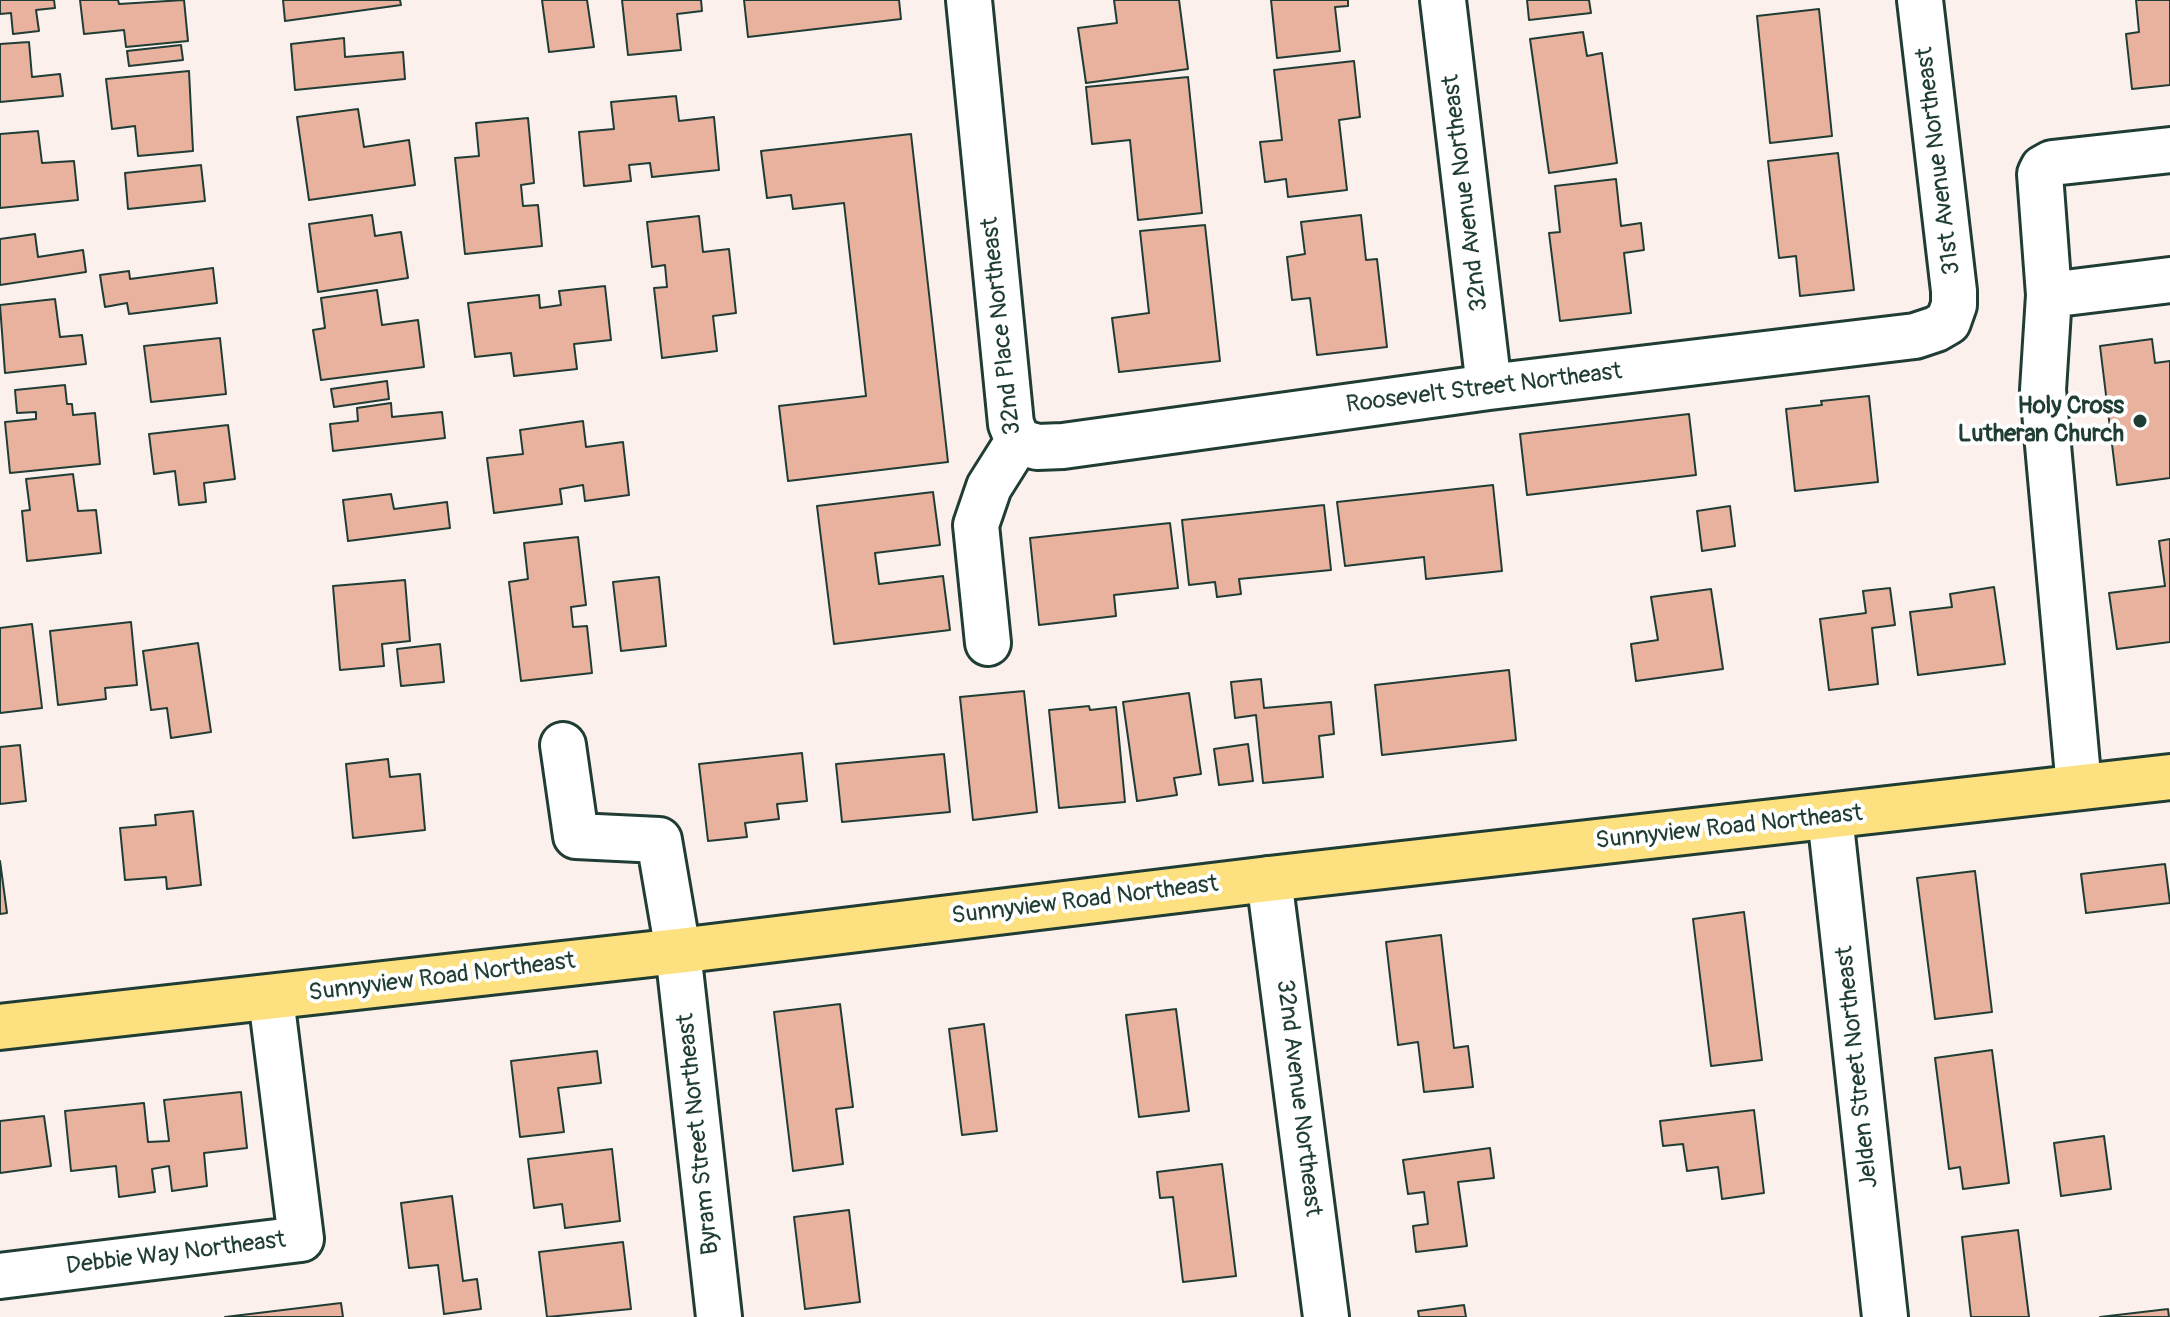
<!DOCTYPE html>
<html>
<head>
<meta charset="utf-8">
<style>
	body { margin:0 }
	canvas { display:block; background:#fbf0ec }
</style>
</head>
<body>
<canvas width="2170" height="1317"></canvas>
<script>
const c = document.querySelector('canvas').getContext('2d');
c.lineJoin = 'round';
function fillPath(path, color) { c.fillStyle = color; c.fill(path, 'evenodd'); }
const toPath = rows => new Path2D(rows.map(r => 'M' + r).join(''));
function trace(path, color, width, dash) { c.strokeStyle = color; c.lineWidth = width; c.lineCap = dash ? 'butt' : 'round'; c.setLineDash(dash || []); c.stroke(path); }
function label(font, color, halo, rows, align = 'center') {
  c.font = font + ' Pangolin,sans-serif'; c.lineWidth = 8; c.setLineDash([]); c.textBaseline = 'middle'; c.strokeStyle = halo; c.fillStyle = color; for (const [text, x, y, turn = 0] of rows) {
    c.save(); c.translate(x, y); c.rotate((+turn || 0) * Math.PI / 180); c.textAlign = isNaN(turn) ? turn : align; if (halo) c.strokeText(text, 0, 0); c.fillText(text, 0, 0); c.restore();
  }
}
const building = toPath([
	[0,0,54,0,55,8,36,10,39,31,13,34,11,13,0,14,0,0],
	[80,0,118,0,119,4,184,0,188,41,126,47,124,30,84,34,80,0],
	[283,0,400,0,401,5,285,21,283,0],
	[542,0,587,0,594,47,549,52,542,0],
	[622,0,701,0,702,11,677,14,681,50,628,55,622,0],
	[744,0,899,0,901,19,748,37,744,0],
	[1114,0,1179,0,1188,69,1086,83,1078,28,1117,23,1114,0],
	[1271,0,1348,0,1348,6,1335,7,1340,51,1277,58,1271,0],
	[1527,0,1589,0,1591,13,1529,20,1527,0],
	[2136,0,2170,0,2170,85,2132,89,2126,34,2139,32,2136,0],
	[1819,9,1832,136,1770,143,1757,16,1819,9],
	[1583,32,1587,56,1602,53,1617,163,1549,173,1530,39,1583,32],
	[344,38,345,57,403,52,405,79,295,90,291,44,344,38],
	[29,42,32,77,60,74,63,96,0,102,0,44,29,42],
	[181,45,183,60,129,66,127,51,181,45],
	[1354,61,1360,117,1339,120,1347,190,1288,197,1286,179,1265,182,1260,142,1282,140,1274,70,1354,61],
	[189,71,193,151,138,156,135,126,112,129,106,79,189,71],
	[1188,77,1202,213,1138,220,1130,140,1092,144,1086,87,1188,77],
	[676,96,679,121,714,117,719,170,652,177,650,163,629,165,631,181,584,186,579,132,614,129,611,102,676,96],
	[358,109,364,147,409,140,415,185,309,200,297,117,358,109],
	[528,118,534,183,521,185,523,206,538,205,542,246,465,254,455,158,479,156,476,123,528,118],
	[38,131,42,163,74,161,78,200,0,208,0,134,38,131],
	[911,134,948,462,788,481,779,406,866,396,844,203,793,209,791,195,767,198,761,151,911,134],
	[1838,153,1854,290,1800,296,1796,256,1779,258,1768,161,1838,153],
	[201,165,205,201,128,209,125,173,201,165],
	[1616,179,1621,226,1641,223,1644,250,1624,253,1631,313,1560,321,1549,233,1560,232,1555,186,1616,179],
	[372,215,375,236,401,232,408,278,318,292,309,224,372,215],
	[1361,215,1366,260,1377,259,1387,347,1317,355,1310,298,1292,300,1287,257,1305,254,1301,222,1361,215],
	[699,216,703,252,729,249,736,313,713,316,717,351,662,358,654,288,667,287,665,265,652,267,647,222,699,216],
	[1205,225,1220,361,1119,372,1112,318,1149,313,1140,231,1205,225],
	[35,234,38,257,83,250,86,272,0,285,0,239,35,234],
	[213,268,217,303,129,314,127,303,105,307,100,275,129,271,130,279,213,268],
	[605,286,611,340,574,344,577,369,514,376,511,353,475,357,468,303,539,295,540,308,561,305,559,291,605,286],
	[377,290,382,325,418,320,424,367,321,380,313,330,325,328,321,298,377,290],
	[55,299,60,337,82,335,86,364,5,373,0,305,55,299],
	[220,338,226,394,151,402,144,346,220,338],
	[2152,339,2155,363,2170,361,2170,478,2117,485,2100,346,2152,339],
	[387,381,389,399,334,407,331,389,387,381],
	[65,385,67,404,72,404,73,415,95,413,100,464,10,473,5,422,36,419,36,412,17,413,15,390,65,385],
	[1869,396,1878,482,1795,491,1786,409,1822,405,1821,401,1869,396],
	[391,403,392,417,442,412,445,438,333,451,330,424,358,421,357,408,391,403],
	[1689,414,1696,475,1527,495,1520,434,1689,414],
	[583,421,586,447,623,442,629,495,585,501,583,485,560,489,562,504,494,513,487,458,523,454,520,430,583,421],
	[228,425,235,479,204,483,206,502,179,505,175,471,154,474,149,434,228,425],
	[73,474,78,511,96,510,101,553,27,561,22,511,30,510,26,479,73,474],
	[1493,485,1502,571,1426,579,1424,557,1345,566,1337,502,1493,485],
	[933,492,940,545,875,553,879,584,943,576,950,630,834,644,817,506,933,492],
	[391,494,394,509,447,502,450,528,348,541,343,500,391,494],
	[1324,505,1331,570,1239,579,1241,594,1217,597,1215,582,1189,585,1182,520,1324,505],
	[1730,506,1735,546,1702,551,1697,511,1730,506],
	[1170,523,1178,588,1114,595,1116,616,1039,625,1030,538,1170,523],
	[578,537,586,605,571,607,573,627,587,626,592,673,521,681,509,582,528,579,524,543,578,537],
	[2170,539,2170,642,2117,649,2109,593,2165,586,2159,541,2170,539],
	[659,577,666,646,621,651,613,582,659,577],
	[405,580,410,641,382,644,384,666,340,670,333,586,405,580],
	[1994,587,2005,664,1918,675,1910,612,1952,607,1950,594,1994,587],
	[1890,588,1895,625,1872,628,1878,684,1829,690,1820,619,1866,613,1863,591,1890,588],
	[1711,589,1723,669,1636,681,1631,644,1658,640,1651,597,1711,589],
	[131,622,137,685,105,688,106,699,58,705,50,631,131,622],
	[32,624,42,708,0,713,0,628,32,624],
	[198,643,211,732,171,738,167,708,151,710,143,651,198,643],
	[440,644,444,682,401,686,397,649,440,644],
	[1509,670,1516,740,1382,755,1375,685,1509,670],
	[1261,679,1264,708,1331,702,1334,734,1319,736,1323,777,1263,783,1256,715,1235,718,1231,682,1261,679],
	[1024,691,1037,812,973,820,960,697,1024,691],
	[1189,693,1201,774,1174,778,1177,795,1137,801,1123,702,1189,693],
	[1089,706,1090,710,1116,707,1125,802,1059,808,1049,710,1089,706],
	[1248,744,1253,781,1219,785,1214,749,1248,744],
	[20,745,26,801,0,804,0,747,20,745],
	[802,753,807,801,777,804,779,819,745,823,747,837,708,841,699,764,802,753],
	[944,754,950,812,842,822,836,764,944,754],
	[388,759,390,777,420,774,425,830,353,838,346,764,388,759],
	[193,811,201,885,167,889,166,877,125,880,120,828,156,825,155,815,193,811],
	[0,861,7,913,0,914,0,861],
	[2165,864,2170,903,2086,913,2081,874,2165,864],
	[1975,871,1992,1012,1935,1019,1917,878,1975,871],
	[1744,912,1762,1060,1711,1066,1693,919,1744,912],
	[1441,935,1454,1048,1468,1046,1473,1087,1424,1092,1418,1042,1398,1045,1386,942,1441,935],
	[840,1004,853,1107,836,1109,843,1164,793,1171,774,1012,840,1004],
	[1176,1009,1189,1111,1139,1117,1126,1015,1176,1009],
	[984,1024,997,1131,962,1135,949,1029,984,1024],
	[1992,1050,2009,1183,1963,1189,1960,1167,1949,1169,1935,1058,1992,1050],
	[597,1051,601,1083,558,1088,564,1132,520,1137,511,1061,597,1051],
	[241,1092,247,1148,204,1153,207,1186,172,1191,169,1166,152,1169,155,1192,119,1197,116,1166,71,1171,65,1111,144,1103,148,1142,169,1141,164,1100,241,1092],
	[1754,1110,1764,1193,1722,1199,1718,1167,1687,1171,1683,1144,1663,1146,1660,1121,1754,1110],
	[44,1116,51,1166,0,1173,0,1121,44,1116],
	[2104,1136,2111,1189,2061,1196,2054,1143,2104,1136],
	[1490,1148,1494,1178,1458,1182,1467,1246,1416,1252,1413,1226,1428,1224,1424,1192,1408,1194,1403,1160,1490,1148],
	[612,1149,620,1221,565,1228,562,1204,534,1208,528,1159,612,1149],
	[1222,1164,1236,1276,1183,1282,1173,1197,1160,1198,1157,1172,1222,1164],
	[452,1196,463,1281,477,1279,481,1309,444,1314,438,1265,409,1268,401,1203,452,1196],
	[849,1210,860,1302,805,1309,794,1217,849,1210],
	[2018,1230,2029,1317,1971,1317,1962,1237,2018,1230],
	[623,1242,631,1309,547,1317,539,1252,623,1242],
	[341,1303,343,1317,225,1317,341,1303],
	[1464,1305,1466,1317,1419,1317,1418,1311,1464,1305],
	[2168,1309,2169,1317,2100,1317,2168,1309]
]);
const minor = toPath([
	[969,0,1011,424,1018,441],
	[1443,0,1489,387],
	[2049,295,2040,174,2043,168,2052,163,2170,150],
	[1018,441,1037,447,1063,446,1489,387,1915,336,1936,329,1948,322,1954,305,1954,291,1920,0],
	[988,643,976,525,989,487,1018,441],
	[563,745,576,836,659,840,678,951,719,1317],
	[2079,787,2043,390,2049,295,2170,280],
	[1830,816,1885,1317],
	[1269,879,1326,1317],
	[0,1276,301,1239,271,998]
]);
const major = toPath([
	[0,1027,678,951,1269,879,2170,777]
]);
const markers = [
	[2140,421,8,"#1f3d34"]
];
const streetNames = [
	["31st Avenue Northeast",1939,161,-97],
	["32nd Avenue Northeast",1466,193,-97],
	["32nd Place Northeast",1002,326,-96],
	["Roosevelt Street Northeast",1484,389,-7],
	["Sunnyview Road Northeast",1729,828,-6],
	["Sunnyview Road Northeast",1085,901,-7],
	["Sunnyview Road Northeast",442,978,-7],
	["Jelden Street Northeast",1858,1067,-96],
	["32nd Avenue Northeast",1298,1098,83],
	["Byram Street Northeast",699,1134,-96],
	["Debbie Way Northeast",176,1254,-7]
];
const poiNames = [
	["Holy Cross",2124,407],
	["Lutheran Church",2124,435]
];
fillPath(building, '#e9b29f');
trace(building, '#1f3d34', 2);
trace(minor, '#1f3d34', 50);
trace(major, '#1f3d34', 50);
trace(minor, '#fff', 44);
trace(major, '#fde080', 44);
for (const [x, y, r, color] of markers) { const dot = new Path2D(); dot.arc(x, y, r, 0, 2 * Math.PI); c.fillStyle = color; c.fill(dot); trace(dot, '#fff', 3); }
label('24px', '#1f3d34', '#fff', streetNames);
label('bold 24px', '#1f3d34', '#fff', poiNames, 'right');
</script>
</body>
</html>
